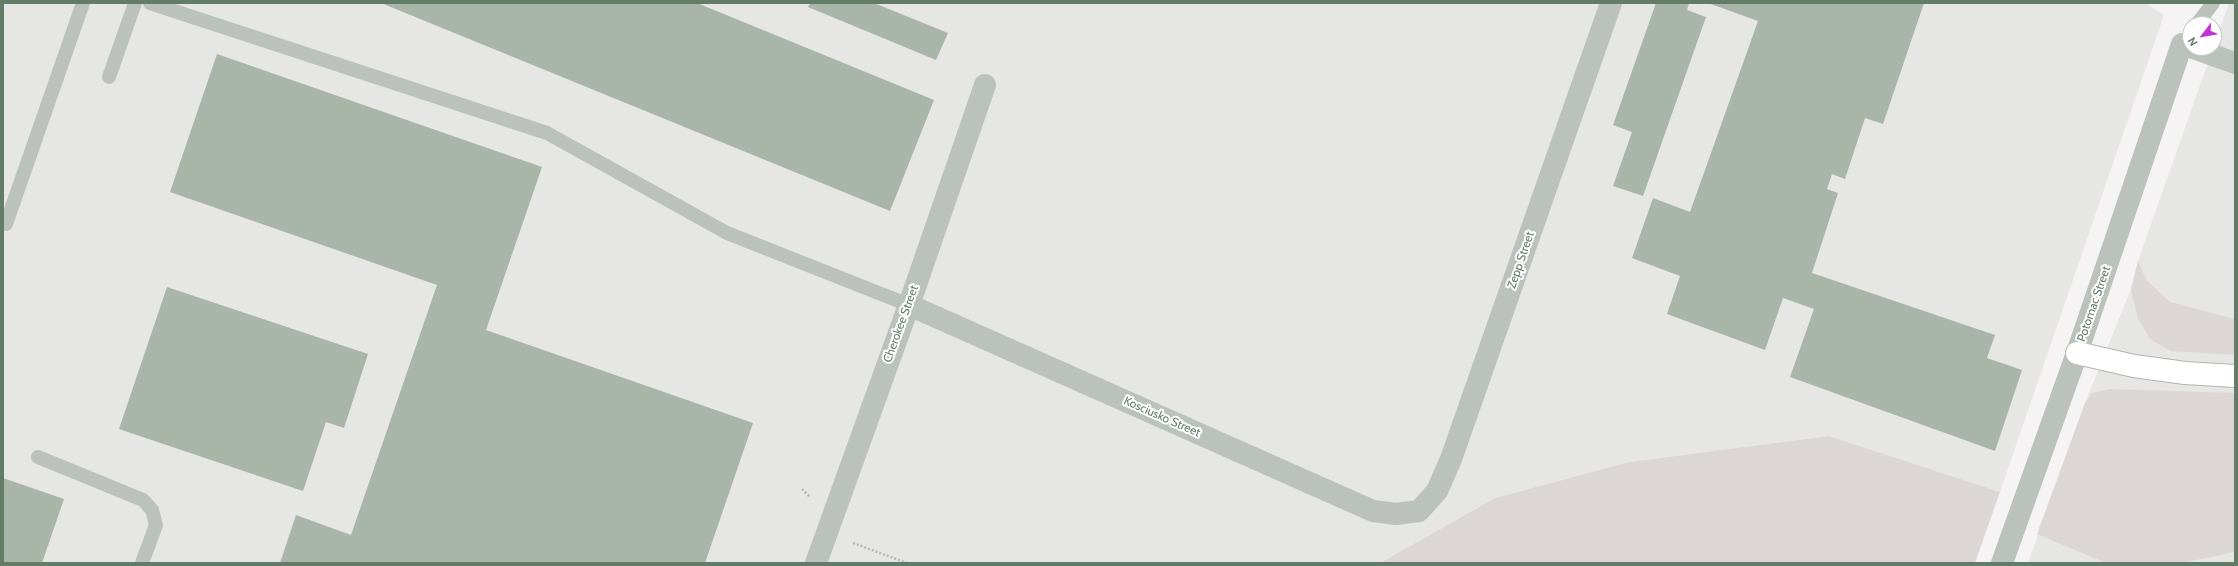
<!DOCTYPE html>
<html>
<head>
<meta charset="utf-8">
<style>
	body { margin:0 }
	#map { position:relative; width:2238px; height:566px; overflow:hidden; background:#f6f3f4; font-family:Cabin,sans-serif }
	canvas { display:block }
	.frame { position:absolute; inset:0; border:4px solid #637c65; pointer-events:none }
	.north { position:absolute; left:2182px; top:16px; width:40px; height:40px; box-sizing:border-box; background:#fff; border:1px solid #c1cbc1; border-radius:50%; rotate:239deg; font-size:11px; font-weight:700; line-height:16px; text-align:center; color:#637c65 }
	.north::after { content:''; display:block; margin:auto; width:14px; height:18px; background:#c531d8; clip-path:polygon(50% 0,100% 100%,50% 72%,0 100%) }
</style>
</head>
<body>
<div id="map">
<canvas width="2238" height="566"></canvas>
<div class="frame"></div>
<div class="north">N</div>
</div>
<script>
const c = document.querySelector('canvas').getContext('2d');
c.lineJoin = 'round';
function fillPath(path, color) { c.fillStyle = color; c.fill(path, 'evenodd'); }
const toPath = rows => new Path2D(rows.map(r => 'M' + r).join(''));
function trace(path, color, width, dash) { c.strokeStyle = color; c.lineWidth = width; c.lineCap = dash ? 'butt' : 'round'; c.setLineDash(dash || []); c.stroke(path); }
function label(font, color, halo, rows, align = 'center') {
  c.font = font + ' Cabin,sans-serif'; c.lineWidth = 4; c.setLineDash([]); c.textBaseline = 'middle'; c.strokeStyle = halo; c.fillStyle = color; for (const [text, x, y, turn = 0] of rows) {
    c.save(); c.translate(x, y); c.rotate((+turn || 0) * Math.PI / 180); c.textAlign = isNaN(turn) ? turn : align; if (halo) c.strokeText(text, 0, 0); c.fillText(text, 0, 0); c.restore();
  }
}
const built = toPath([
	[3,3,2146,3,2164,15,2000,492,1829,436,1629,462,1495,498,1380,563,3,563],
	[2229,3,2235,3,2235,563,2028,563,2085,403,2131,289,2138,261]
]);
const green = toPath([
	[2138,261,2147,281,2170,302,2235,319,2235,355,2171,351,2151,340,2138,319,2131,289],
	[2110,389,2235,393,2235,552,2182,563,2106,563,2037,534,2085,403,2092,393],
	[1829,436,2000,492,1975,563,1380,563,1495,498,1629,462]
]);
const building = toPath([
	[381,3,697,3,934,100,890,211],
	[810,3,874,3,948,33,936,60,808,7],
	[1656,3,1689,3,1687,10,1706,17,1643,196,1613,186,1632,132,1613,125],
	[1708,3,1924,3,1883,124,1865,118,1845,179,1832,174,1827,189,1838,193,1812,273,1995,335,1987,358,2022,370,1995,451,1790,377,1814,309,1783,298,1765,350,1667,314,1680,276,1632,258,1653,198,1690,212,1758,21],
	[217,54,542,167,486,330,753,423,705,563,280,563,296,515,351,535,437,285,170,192],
	[167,287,368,354,344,428,326,422,303,491,119,429],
	[3,478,64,499,42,563,3,563]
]);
const path = toPath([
	[802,489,810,497],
	[853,543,907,563]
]);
const service = toPath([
	[150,3,547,133,727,233,909,305],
	[2197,24,2213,3],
	[109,77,135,3],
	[3,223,6,224,83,3],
	[38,457,143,500,152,510,156,525,142,563]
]);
const minor = toPath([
	[2193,48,2235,63],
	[909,305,1373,511,1396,514,1419,511,1437,491,1451,459,1611,3],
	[2077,353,2182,44,2190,47],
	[816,563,909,305,985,85]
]);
const tertiary = toPath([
	[2002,563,2077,353]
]);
const motorway = toPath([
	[2077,353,2134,366,2185,373,2235,376]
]);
const streetNames = [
	["Zepp Street",1521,260,-71],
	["Potomac Street",2094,304,-71],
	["Cherokee Street",901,324,-70],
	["Kosciusko Street",1162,417,24]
];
fillPath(built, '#e6e6e5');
fillPath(green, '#dcd7d4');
fillPath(building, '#a9b5a9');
trace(motorway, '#aeb6af', 24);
trace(path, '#b3b9b3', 2.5, [2, 2]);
trace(service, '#bac2bb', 14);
trace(minor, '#bac2bb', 22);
trace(tertiary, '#bac2bb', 22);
trace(motorway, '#fff', 22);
label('12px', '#637c65', '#fff', streetNames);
</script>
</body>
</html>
